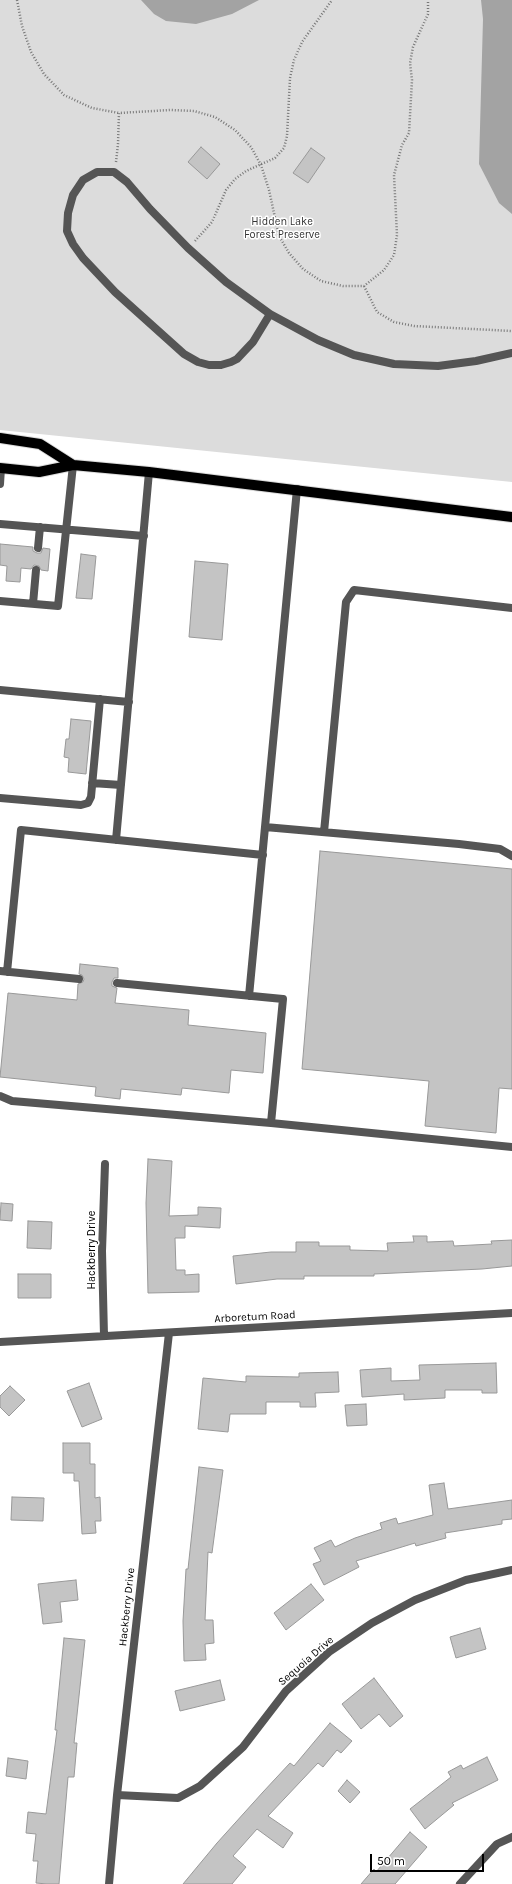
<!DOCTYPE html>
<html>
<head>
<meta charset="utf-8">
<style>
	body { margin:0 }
	#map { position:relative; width:512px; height:1884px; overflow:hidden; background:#fff; font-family:Karla,sans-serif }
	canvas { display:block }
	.scale { position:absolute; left:370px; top:1854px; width:114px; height:18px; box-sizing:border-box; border:2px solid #000; border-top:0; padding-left:5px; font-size:12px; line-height:14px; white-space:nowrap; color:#000; -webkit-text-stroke:3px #fff; paint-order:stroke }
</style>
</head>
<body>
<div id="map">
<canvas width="512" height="1884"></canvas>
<div class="scale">50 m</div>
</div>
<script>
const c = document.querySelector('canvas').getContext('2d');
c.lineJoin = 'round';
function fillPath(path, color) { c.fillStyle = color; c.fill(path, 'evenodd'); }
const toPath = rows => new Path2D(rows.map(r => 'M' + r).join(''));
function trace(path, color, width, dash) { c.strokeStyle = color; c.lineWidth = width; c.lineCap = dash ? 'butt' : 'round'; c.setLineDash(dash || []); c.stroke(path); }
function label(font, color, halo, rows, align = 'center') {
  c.font = font + ' Karla,sans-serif'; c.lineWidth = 3; c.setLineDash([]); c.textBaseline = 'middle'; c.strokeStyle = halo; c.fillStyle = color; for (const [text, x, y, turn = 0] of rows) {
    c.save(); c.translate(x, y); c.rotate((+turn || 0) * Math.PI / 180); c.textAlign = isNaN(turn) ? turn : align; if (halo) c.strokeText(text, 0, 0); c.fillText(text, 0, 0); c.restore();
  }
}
const green = toPath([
	[0,0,512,0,512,482,0,430]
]);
const water = toPath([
	[141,0,259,0,232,14,196,24,166,21,154,14],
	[481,0,512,0,512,214,499,203,479,164,483,19]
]);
const building = toPath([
	[201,147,220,164,207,179,188,162,201,147],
	[311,148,325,158,308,183,293,173,311,148],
	[0,544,33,547,33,551,37,553,41,553,43,548,50,549,48,571,41,570,39,566,34,565,31,569,21,568,20,582,6,581,7,566,0,565,0,544],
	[81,554,96,556,92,599,76,598,81,554],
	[195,561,228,564,222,640,189,637,195,561],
	[71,719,91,721,86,774,68,772,69,758,64,757,66,739,69,739,71,719],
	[320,851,512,869,512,1089,499,1088,496,1133,425,1126,429,1081,302,1069,320,851],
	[80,964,118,968,118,978,114,978,112,982,112,986,117,988,115,1003,189,1010,188,1025,266,1033,263,1073,231,1070,229,1093,182,1088,181,1095,121,1089,120,1099,95,1096,96,1087,0,1077,8,993,77,1000,78,984,83,982,84,979,82,975,79,974,80,964],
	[148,1159,172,1161,169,1216,198,1215,198,1207,221,1208,220,1228,185,1226,185,1238,175,1238,176,1270,185,1270,185,1275,199,1274,199,1292,148,1293,146,1203,148,1159],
	[1,1203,13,1204,12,1221,0,1220,1,1203],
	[28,1221,52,1222,51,1249,27,1248,28,1221],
	[413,1236,427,1236,427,1242,453,1241,454,1246,492,1244,491,1241,512,1240,512,1266,482,1269,374,1274,374,1276,304,1276,304,1279,277,1279,236,1284,233,1256,271,1252,296,1252,296,1242,319,1242,319,1246,350,1246,350,1250,388,1251,387,1243,414,1242,413,1236],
	[18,1274,51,1274,51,1298,18,1298,18,1274],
	[496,1363,497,1393,482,1393,482,1390,445,1390,445,1398,404,1400,404,1394,362,1397,360,1370,391,1368,391,1381,420,1380,419,1365,496,1363],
	[338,1372,339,1392,315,1393,316,1407,300,1407,300,1402,266,1402,266,1414,230,1414,228,1432,198,1429,203,1378,246,1382,246,1376,299,1377,299,1373,338,1372],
	[89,1383,102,1419,82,1427,67,1391,89,1383],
	[10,1386,25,1400,9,1416,0,1407,0,1396,10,1386],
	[366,1404,367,1425,347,1426,345,1405,366,1404],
	[63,1443,90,1443,90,1464,95,1464,95,1498,100,1497,101,1521,95,1521,96,1533,82,1534,79,1481,74,1481,74,1473,63,1473,63,1443],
	[199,1467,223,1470,212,1553,208,1552,205,1620,213,1620,214,1643,205,1644,206,1660,184,1661,183,1621,186,1569,188,1569,199,1467],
	[444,1483,448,1509,512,1500,512,1519,502,1520,502,1524,445,1533,446,1538,416,1546,415,1543,356,1561,359,1567,324,1585,313,1564,321,1561,314,1548,331,1540,335,1547,355,1538,382,1529,380,1523,396,1518,398,1524,433,1515,429,1485,444,1483],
	[12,1497,44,1498,43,1521,11,1520,12,1497],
	[76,1580,78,1600,60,1602,62,1622,43,1624,38,1584,76,1580],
	[311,1584,324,1600,286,1630,274,1613,311,1584],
	[480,1628,486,1649,456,1658,450,1637,480,1628],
	[64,1638,85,1640,74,1743,77,1743,74,1777,68,1777,59,1884,47,1884,36,1883,38,1861,33,1861,36,1834,26,1833,28,1812,46,1814,57,1730,55,1730,64,1638],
	[374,1678,403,1716,390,1727,379,1714,361,1729,342,1704,374,1678],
	[220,1680,225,1700,180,1711,175,1691,220,1680],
	[330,1723,352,1741,341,1753,337,1750,323,1767,318,1763,268,1816,293,1833,283,1848,257,1829,233,1856,246,1867,232,1884,183,1884,217,1843,263,1792,290,1763,294,1766,330,1723],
	[487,1757,498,1780,452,1803,454,1805,425,1829,410,1809,451,1777,448,1772,461,1765,463,1769,487,1757],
	[8,1758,28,1761,26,1779,6,1776,8,1758],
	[347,1780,360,1792,350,1803,338,1791,347,1780],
	[410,1832,427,1847,395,1884,361,1884,374,1869,376,1872,410,1832]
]);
const path = toPath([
	[17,0,22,26,31,52,44,74,64,95,92,108,119,113],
	[116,162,118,144,119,113,170,110,194,111,215,117,235,130,251,147,261,165,269,190,279,236,289,253,303,269,321,281,343,286,364,286,384,270,394,255,397,235,394,175,402,145,409,133,412,80,410,63,413,47,428,14,428,0],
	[195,241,212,222,226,190,235,179,246,171,275,158,284,148,287,136,290,78,294,60,302,42,332,0],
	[364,286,377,312,394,322,414,326,512,331]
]);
const service = toPath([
	[270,314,253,342,237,359,231,362,221,365,209,365,198,362,184,354,115,292,83,258,73,244,67,231,68,213,73,195,83,180,97,172,114,172,127,182,150,209,188,248,226,282,270,314,318,340,354,355,394,364,438,366,476,361,512,353],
	[0,484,1,468],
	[0,524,144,536],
	[38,548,40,527],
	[0,601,58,606,73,465],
	[33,604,36,570],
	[0,690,129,702],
	[92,783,121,785],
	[0,798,81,805,88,803,91,797,100,699],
	[265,827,459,844,500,849,512,856],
	[324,832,346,602,354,590,512,608],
	[116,840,149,472],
	[0,971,79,979],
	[7,972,21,830,263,855],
	[117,983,283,999,271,1123],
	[249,996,297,489],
	[0,1096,12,1101,271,1123,512,1147]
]);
const minor = toPath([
	[104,1336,102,1251,105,1164],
	[0,1342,512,1313],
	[117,1795,178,1798,200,1786,243,1747,286,1691,329,1652,372,1623,415,1600,466,1580,512,1570],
	[109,1884,117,1795,169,1333],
	[460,1884,497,1844,512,1837]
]);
const primary = toPath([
	[0,438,40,444,73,465],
	[0,468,39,472,73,465,149,472,512,517]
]);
const parkNames = [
	["Hidden Lake",282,222],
	["Forest Preserve",282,235]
];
const streetNames = [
	["Hackberry Drive",92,1250,-90],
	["Arboretum Road",255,1317,-3],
	["Hackberry Drive",127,1607,-84],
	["Sequoia Drive",306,1661,-41]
];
fillPath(green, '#dcdcdc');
fillPath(water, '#a3a3a3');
fillPath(building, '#c4c4c4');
trace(building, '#999', 1);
trace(primary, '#dbdbdb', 12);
trace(path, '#777', 2.5, [1, 2]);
trace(service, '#555', 8);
trace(minor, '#555', 8);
trace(primary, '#000', 10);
label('11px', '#333', '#fff', parkNames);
label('11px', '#000', '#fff', streetNames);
</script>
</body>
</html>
